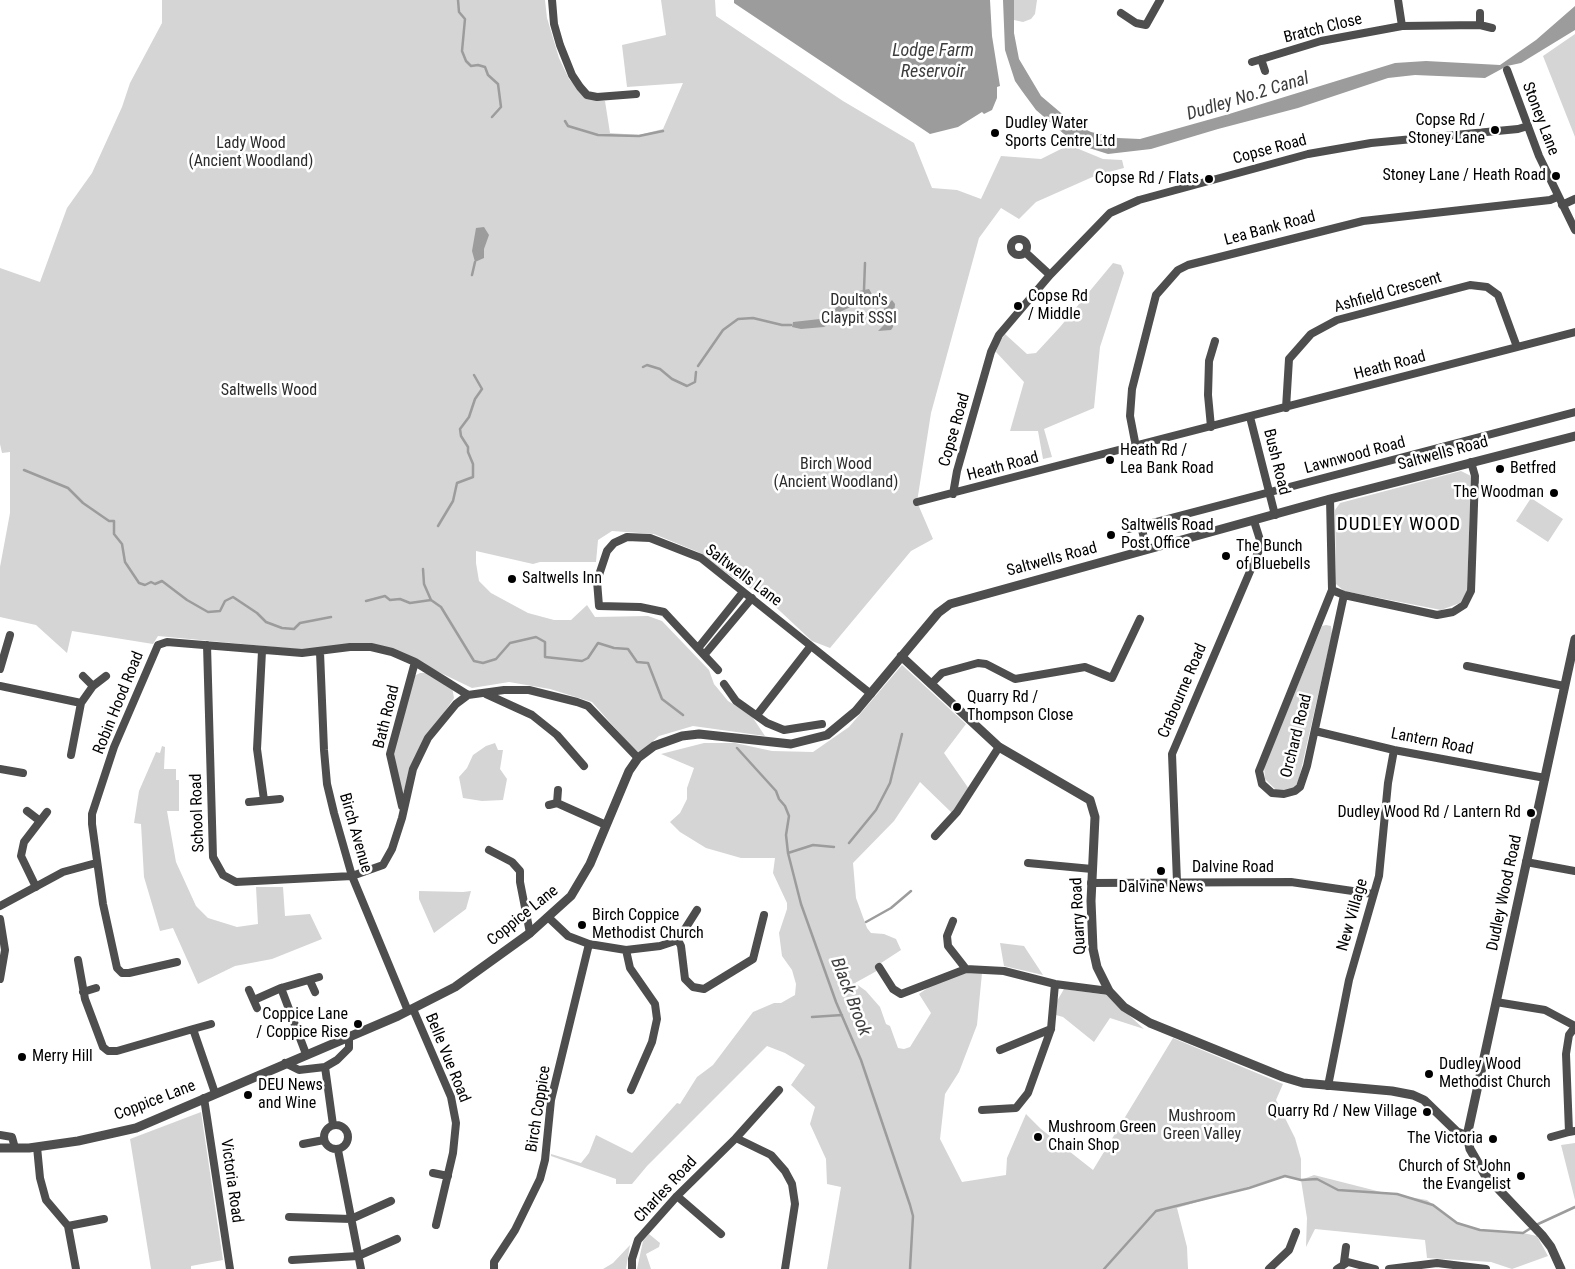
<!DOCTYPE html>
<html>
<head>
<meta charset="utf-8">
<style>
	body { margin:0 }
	canvas { display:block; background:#fff }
</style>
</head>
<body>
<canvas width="1575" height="1269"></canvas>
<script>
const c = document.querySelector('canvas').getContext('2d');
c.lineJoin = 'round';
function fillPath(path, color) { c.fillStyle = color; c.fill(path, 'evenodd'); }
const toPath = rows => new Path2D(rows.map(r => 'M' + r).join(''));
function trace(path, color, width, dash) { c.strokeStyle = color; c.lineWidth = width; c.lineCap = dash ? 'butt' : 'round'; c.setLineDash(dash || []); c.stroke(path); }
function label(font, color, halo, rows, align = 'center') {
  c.font = font + ' "Roboto Condensed",sans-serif'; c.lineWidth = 5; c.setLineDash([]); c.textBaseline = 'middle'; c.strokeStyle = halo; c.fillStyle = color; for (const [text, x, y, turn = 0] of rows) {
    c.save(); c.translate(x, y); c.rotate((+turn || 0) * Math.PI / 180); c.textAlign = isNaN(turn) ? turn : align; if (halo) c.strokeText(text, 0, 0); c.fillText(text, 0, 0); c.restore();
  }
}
const green = toPath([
	[162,0,545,0,547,18,559,58,569,79,586,98,605,101,610,133,639,135,663,129,683,83,627,87,622,45,666,35,661,0,715,0,716,16,843,101,914,143,932,188,957,190,981,199,1001,156,1041,159,1069,145,1103,159,1122,160,1124,168,1097,175,1036,202,1019,219,1001,208,979,238,931,413,917,502,933,539,911,551,830,648,812,641,766,598,732,577,698,552,654,534,612,531,598,540,596,562,540,562,533,564,476,551,476,563,479,581,491,593,528,613,554,620,571,620,587,605,595,617,648,616,662,621,709,670,714,684,728,701,751,715,765,736,693,726,659,736,638,754,592,702,550,689,509,682,472,688,418,662,372,645,306,650,158,636,153,644,72,631,67,653,36,625,0,617,0,567,10,513,10,452,2,453,0,444,0,268,40,282,67,208,92,173,122,107,130,83,162,23],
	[1014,0,1037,0,1035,14,1031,19,1023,22,1014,20],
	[1575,34,1575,137,1543,56],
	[1113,263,1121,265,1124,273,1100,347,1094,408,1044,429,1052,457,1043,459,1038,431,1010,431,1024,382,996,352,999,343,1005,334,1027,354,1036,353,1060,327],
	[1461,471,1471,476,1467,592,1460,603,1441,610,1344,591,1336,584,1335,510,1340,503],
	[1531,498,1563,519,1548,542,1516,521],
	[1326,625,1331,626,1332,634,1298,783,1294,788,1282,791,1276,790,1265,779,1264,767,1322,626],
	[902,665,966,724,944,753,969,789,953,814,920,782,894,821,853,863,856,898,867,928,871,933,884,934,896,939,901,950,881,963,882,968,855,983,866,991,880,1007,886,1024,890,1026,898,1048,904,1049,910,1047,931,1013,919,994,936,982,967,972,982,973,977,1025,959,1072,945,1094,940,1139,962,1182,1006,1175,1007,1158,1026,1114,1041,1129,1093,1170,1173,1038,1283,1084,1276,1100,1295,1138,1301,1159,1301,1180,1314,1175,1385,1193,1427,1200,1457,1223,1480,1230,1523,1233,1537,1236,1548,1256,1512,1269,1491,1262,1427,1258,1425,1240,1315,1229,1306,1247,1307,1218,1301,1180,1285,1176,1177,1208,1187,1247,1188,1269,827,1269,841,1187,827,1184,826,1159,810,1124,815,1107,791,1085,805,1065,785,1053,767,1046,647,1166,632,1184,616,1184,616,1179,551,1156,551,1154,581,1163,589,1153,596,1135,632,1153,677,1103,680,1104,697,1077,713,1065,753,1012,774,1003,781,1003,795,995,796,984,792,970,782,956,779,933,787,909,787,903,773,873,775,858,741,858,706,848,680,832,670,822,680,813,687,799,687,788,694,768,661,754,704,743,735,743,772,751,813,752,849,727],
	[420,673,428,673,452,687,454,698,415,756,402,797,393,755,414,676],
	[495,743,498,750,503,750,500,769,507,779,503,800,482,801,463,798,459,777,467,768,473,755,486,746],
	[162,746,165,747,164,769,176,769,176,780,179,780,179,811,167,811,176,862,196,906,208,918,237,927,258,924,256,887,283,887,285,916,310,914,322,939,272,959,235,966,198,984,173,928,160,931,144,877,141,824,134,823,139,791,156,752,160,753],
	[419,891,463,892,471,891,466,909,434,933,419,899],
	[1000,943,1024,946,1043,975,1004,966],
	[1064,989,1107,995,1144,1029,1110,1018,1094,1042,1063,1017,1056,1015,1057,1001],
	[201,1112,223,1260,191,1266,191,1269,151,1269,130,1139],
	[1575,1143,1575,1200,1561,1145],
	[649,1234,660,1243,659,1247,646,1254,651,1269,637,1269,643,1241],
	[630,1245,626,1269,603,1269,613,1263]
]);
const water = toPath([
	[734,0,990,0,992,36,1000,86,997,87,997,98,992,110,984,114,982,112,958,127,930,134,734,3],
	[1003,0,1014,0,1014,33,1019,59,1041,96,1074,124,1091,132,1118,138,1140,139,1229,114,1395,63,1426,61,1500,65,1536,40,1575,6,1575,30,1521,63,1507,66,1485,78,1415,75,1388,78,1298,108,1218,129,1151,149,1108,154,1089,148,1064,134,1036,110,1022,91,1015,81,1005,50],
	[484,227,489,235,484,249,484,258,475,262,472,251,476,228],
	[869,289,872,294,867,306,859,303,842,311,834,321,824,327,801,329,792,327,793,322,820,319,830,315,841,302,854,292],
	[892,300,895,304,893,327,891,330,878,331,886,323,883,310]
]);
const stream = toPath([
	[458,0,459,12,465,19,462,51,466,61,471,66,478,65,485,67,488,75,498,84,501,107,492,117],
	[565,121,568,126,598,135,639,136,663,131],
	[472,275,475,262],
	[864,290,865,263],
	[871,300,885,307],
	[698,366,723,330,738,319,753,318,782,325,791,325],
	[643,367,647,365,660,369,672,379,687,386,695,382,696,372],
	[24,470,68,488,83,503,109,521,114,521,114,534,122,544,125,562,139,583,145,585,151,582,155,584,162,581,187,600,208,612,220,611,225,601,233,597,257,613,266,622,282,628,294,629,300,623,331,617],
	[438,526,453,501,457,483,473,477,473,464,468,452,468,447,461,436,460,429,469,417,475,399,482,389,474,375],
	[423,569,424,584,431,600,441,607,474,661,483,663,496,659,510,643,536,637,545,642,545,657,582,661,588,658,598,643,614,648,628,649,637,662,648,663,662,699,683,715],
	[366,601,385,596,390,600,400,599,410,603,431,600],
	[737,748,776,791,779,799,785,806,789,816,786,835,788,853,801,904,836,1002,861,1060,910,1205,913,1216,910,1269],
	[849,843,876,810,890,783,902,734],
	[788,853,813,845,834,847],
	[866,922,891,908,911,891],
	[812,1017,842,1015],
	[1536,1225,1575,1207],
	[1104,1269,1156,1211,1249,1188,1285,1176,1301,1180,1317,1179,1338,1190,1397,1194,1433,1205,1457,1223,1480,1230,1523,1233,1531,1228]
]);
const minor = toPath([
	[552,0,554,24,560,45,572,75,580,87,587,95,597,97,636,94],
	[1398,0,1402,26],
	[1121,13,1136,23,1146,25,1160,0],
	[1480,25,1480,13],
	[1261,59,1265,71],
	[1252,62,1321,41,1402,26,1480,25,1492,28],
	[1507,70,1539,156,1575,230],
	[1562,205,1575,199],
	'1011 247a8 8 0 1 1 16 0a8 8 0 1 1-16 0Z',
	[1025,252,1050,275],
	[1286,408,1289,359,1311,334,1337,320,1470,285,1487,287,1498,295,1517,347],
	[1250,417,1275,515],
	[1211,427,1208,395,1209,361,1215,341],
	[1136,447,1130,416,1132,389,1156,295,1178,270,1188,265,1363,221,1550,200,1557,197],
	[953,494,957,471,991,352,999,335,1050,275,1110,213,1139,200,1308,154,1371,143,1518,129,1528,126],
	[1330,499,1332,590,1259,771,1262,784,1272,793,1284,794,1295,791,1300,787,1307,766,1344,595,1332,590],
	[917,502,1575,332],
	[1141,526,1144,538],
	[1129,529,1575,412],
	[1344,595,1437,615,1453,612,1464,605,1471,591,1475,476,1471,462],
	[207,645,213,857,223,875,236,882,352,876,383,865,392,849,402,818,413,769,428,738,456,704,468,695,504,690,529,690,577,702,588,706,638,758],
	[699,647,743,592],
	[262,651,257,749,264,800],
	[320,652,324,750,327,784,334,813,352,876,408,1011],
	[705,654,752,598],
	[1467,666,1564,686],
	[0,669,10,635],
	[718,670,664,612,640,607,599,606,597,581,607,551,614,543,627,537,650,538,701,558,871,694],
	[83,676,93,686],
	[724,684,736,701,767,723,784,730,822,724],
	[931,684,942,673,978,663,986,664,1015,679,1085,667,1112,678,1140,619],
	[0,686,81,703],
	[486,694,532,715,557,735,584,766],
	[757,715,810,647],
	[1315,731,1394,750,1545,778],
	[71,755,81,703,93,686,106,676],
	[0,769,23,773],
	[249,802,280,799],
	[557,803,606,825],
	[549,805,557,803,558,790],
	[402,806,390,754,415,662],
	[27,811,40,821],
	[935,836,957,812,999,747],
	[489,850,512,862,520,871,520,882,530,933],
	[1526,862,1575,871],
	[1028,863,1092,869],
	[1177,882,1172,754,1260,548,1261,543,1254,521],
	[1091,883,1291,882,1373,894],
	[36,887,21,856,24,842,47,812],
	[0,906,63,872,96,863],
	[549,918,568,936,589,944,626,950,660,946,678,940,697,910],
	[0,919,5,950,0,979],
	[953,921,947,936,948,946,966,969],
	[678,940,681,946,685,979,693,987,704,989,753,959,764,915],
	[626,950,630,968,655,1004,657,1019,652,1042,631,1090],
	[78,960,85,999,103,1047,108,1051,117,1051,193,1029,215,1093],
	[177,962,129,973,122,973,117,968,103,904,92,824,92,814,114,747,158,645,167,642,302,653,350,647,371,647,392,652,415,662,468,695],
	[879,967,893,989,901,994,966,969,1004,971,1055,984,1109,991],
	[310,981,315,992],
	[281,988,306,1054],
	[249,990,257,1008],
	[83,992,96,988],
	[254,1000,281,988,319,977],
	[1496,1002,1545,1010,1575,1026],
	[413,1009,451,1097,456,1123,453,1153,436,1225],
	[1575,1027,1569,1035,1566,1054,1569,1132,1575,1131],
	[193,1029,211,1024],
	[1000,1050,1051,1029],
	[285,1063,299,1070,325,1067,337,1060,349,1048,349,1036],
	[325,1067,333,1125],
	[1328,1086,1349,980,1379,876,1388,783,1394,750],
	[204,1098,230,1269],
	[982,1110,1016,1108,1028,1093,1051,1029,1055,984],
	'324 1137a12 12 0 1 1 24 0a12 12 0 1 1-24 0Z',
	[0,1135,12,1137,15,1148],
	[1551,1137,1569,1132],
	[736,1138,779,1090],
	[303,1144,324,1140],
	[37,1147,40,1178,46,1200,68,1226,76,1269],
	[338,1150,361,1269],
	[433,1173,448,1176],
	[677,1196,721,1234],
	[289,1217,351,1219,391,1201],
	[68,1226,104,1219],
	[292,1260,358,1256,397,1239],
	[1344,1262,1346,1247],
	[494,1269,494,1262,515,1230,540,1179,545,1160,551,1100,589,944],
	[632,1269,632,1259,638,1240,677,1196,736,1138,771,1155,785,1171,792,1184,795,1204,785,1269],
	[1269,1269,1289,1250,1296,1232],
	[1337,1269,1348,1262,1375,1269],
	[1389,1269,1437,1263,1486,1269]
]);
const tertiary = toPath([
	[901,656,999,747,1090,800,1095,817,1091,901,1093,949,1097,967,1109,991,1124,1007,1150,1023,1283,1077,1303,1083,1392,1091,1413,1095,1424,1100,1457,1132,1467,1136],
	[0,1148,29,1148,78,1141,136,1128,398,1016,455,987,530,933,571,896,590,864,629,771,638,758,654,746,682,736,699,734,791,744,827,735,856,711,938,613,950,604,1330,499,1575,436],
	[1561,1269,1551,1247,1542,1235,1485,1175,1470,1149,1467,1136,1575,639]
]);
const markers = [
	[1495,130,5,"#000"],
	[995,133,5,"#000"],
	[1556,176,5,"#000"],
	[1209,179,5,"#000"],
	[1018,306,5,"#000"],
	[1110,460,5,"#000"],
	[1500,469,5,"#000"],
	[1554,493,5,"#000"],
	[1111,535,5,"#000"],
	[1226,556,5,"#000"],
	[512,579,5,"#000"],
	[957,707,5,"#000"],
	[1531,813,5,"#000"],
	[1161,871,5,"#000"],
	[582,925,5,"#000"],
	[358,1024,5,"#000"],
	[22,1057,5,"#000"],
	[1429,1074,5,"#000"],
	[248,1095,5,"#000"],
	[1427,1112,5,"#000"],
	[1038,1137,5,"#000"],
	[1493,1139,5,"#000"],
	[1521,1176,5,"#000"]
];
const streetNames = [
	["Bratch Close",1323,29,-14],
	["Stoney Lane",1540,119,69],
	["Copse Road",1270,150,-15],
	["Lea Bank Road",1270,229,-15],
	["Ashfield Crescent",1388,293,-16],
	["Heath Road",1390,366,-15],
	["Copse Road",955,430,-74],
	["Saltwells Road",1443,454,-15],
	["Lawnwood Road",1355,456,-15],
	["Bush Road",1276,462,76],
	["Heath Road",1003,467,-15],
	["Saltwells Road",1052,560,-15],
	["Saltwells Lane",743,576,37],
	["Crabourne Road",1183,691,-67],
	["Robin Hood Road",119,703,-68],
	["Bath Road",387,717,-76],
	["Orchard Road",1297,736,-76],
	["Lantern Road",1432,742,11],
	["School Road",198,813,-92],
	["Birch Avenue",355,833,74],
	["Dalvine Road",1233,868],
	["Dudley Wood Road",1505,893,-78],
	["New Village",1353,915,-74],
	["Coppice Lane",523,916,-39],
	["Quarry Road",1079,916,-93],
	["Belle Vue Road",447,1058,68],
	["Coppice Lane",155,1101,-21],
	["Birch Coppice",539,1109,-81],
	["Victoria Road",231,1181,82],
	["Charles Road",666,1190,-47]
];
const poiNames = [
	["Copse Rd /",1485,121,"right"],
	["Stoney Lane",1485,139,"right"],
	["Dudley Water",1005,124],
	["Sports Centre Ltd",1005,142],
	["Stoney Lane / Heath Road",1546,176,"right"],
	["Copse Rd / Flats",1199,179,"right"],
	["Copse Rd",1028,297],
	["/ Middle",1028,315],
	["Heath Rd /",1120,451],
	["Lea Bank Road",1120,469],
	["Betfred",1510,469],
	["The Woodman",1544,493,"right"],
	["Saltwells Road",1121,526],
	["Post Office",1121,544],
	["The Bunch",1236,547],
	["of Bluebells",1236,565],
	["Saltwells Inn",522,579],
	["Quarry Rd /",967,698],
	["Thompson Close",967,716],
	["Dudley Wood Rd / Lantern Rd",1521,813,"right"],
	["Dalvine News",1161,888,"center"],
	["Birch Coppice",592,916],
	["Methodist Church",592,934],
	["Coppice Lane",348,1015,"right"],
	["/ Coppice Rise",348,1033,"right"],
	["Merry Hill",32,1057],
	["Dudley Wood",1439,1065],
	["Methodist Church",1439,1083],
	["DEU News",258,1086],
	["and Wine",258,1104],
	["Quarry Rd / New Village",1417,1112,"right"],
	["Mushroom Green",1048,1128],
	["Chain Shop",1048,1146],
	["The Victoria",1483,1139,"right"],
	["Church of St John",1511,1167,"right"],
	["the Evangelist",1511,1185,"right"]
];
const parkNames = [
	["Lady Wood",251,144],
	["(Ancient Woodland)",251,162],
	["Doulton's",859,301],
	["Claypit SSSI",859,319],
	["Saltwells Wood",269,391],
	["Birch Wood",836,465],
	["(Ancient Woodland)",836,483],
	["Mushroom",1202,1117],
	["Green Valley",1202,1135]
];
const waterNames = [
	["Lodge Farm",933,51],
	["Reservoir",933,72],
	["Dudley No.2 Canal",1248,97,-17],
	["Black Brook",850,997,69]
];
const quarterNames = [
	["DUDLEY WOOD",1399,525]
];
fillPath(green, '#d5d5d5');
fillPath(water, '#9c9c9c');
trace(stream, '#9c9c9c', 2.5);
trace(minor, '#4e4e4e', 8);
trace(tertiary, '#4e4e4e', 9);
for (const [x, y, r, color] of markers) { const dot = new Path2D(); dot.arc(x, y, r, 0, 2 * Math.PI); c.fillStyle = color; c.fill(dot); trace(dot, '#fff', 2); }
label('16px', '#000', '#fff', streetNames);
label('16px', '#000', '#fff', poiNames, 'left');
label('16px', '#2c2c2c', '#fff', parkNames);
label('italic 18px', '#3d3d3d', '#fff', waterNames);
c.letterSpacing = '1px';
label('19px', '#000', '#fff', quarterNames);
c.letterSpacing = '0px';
</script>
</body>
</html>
